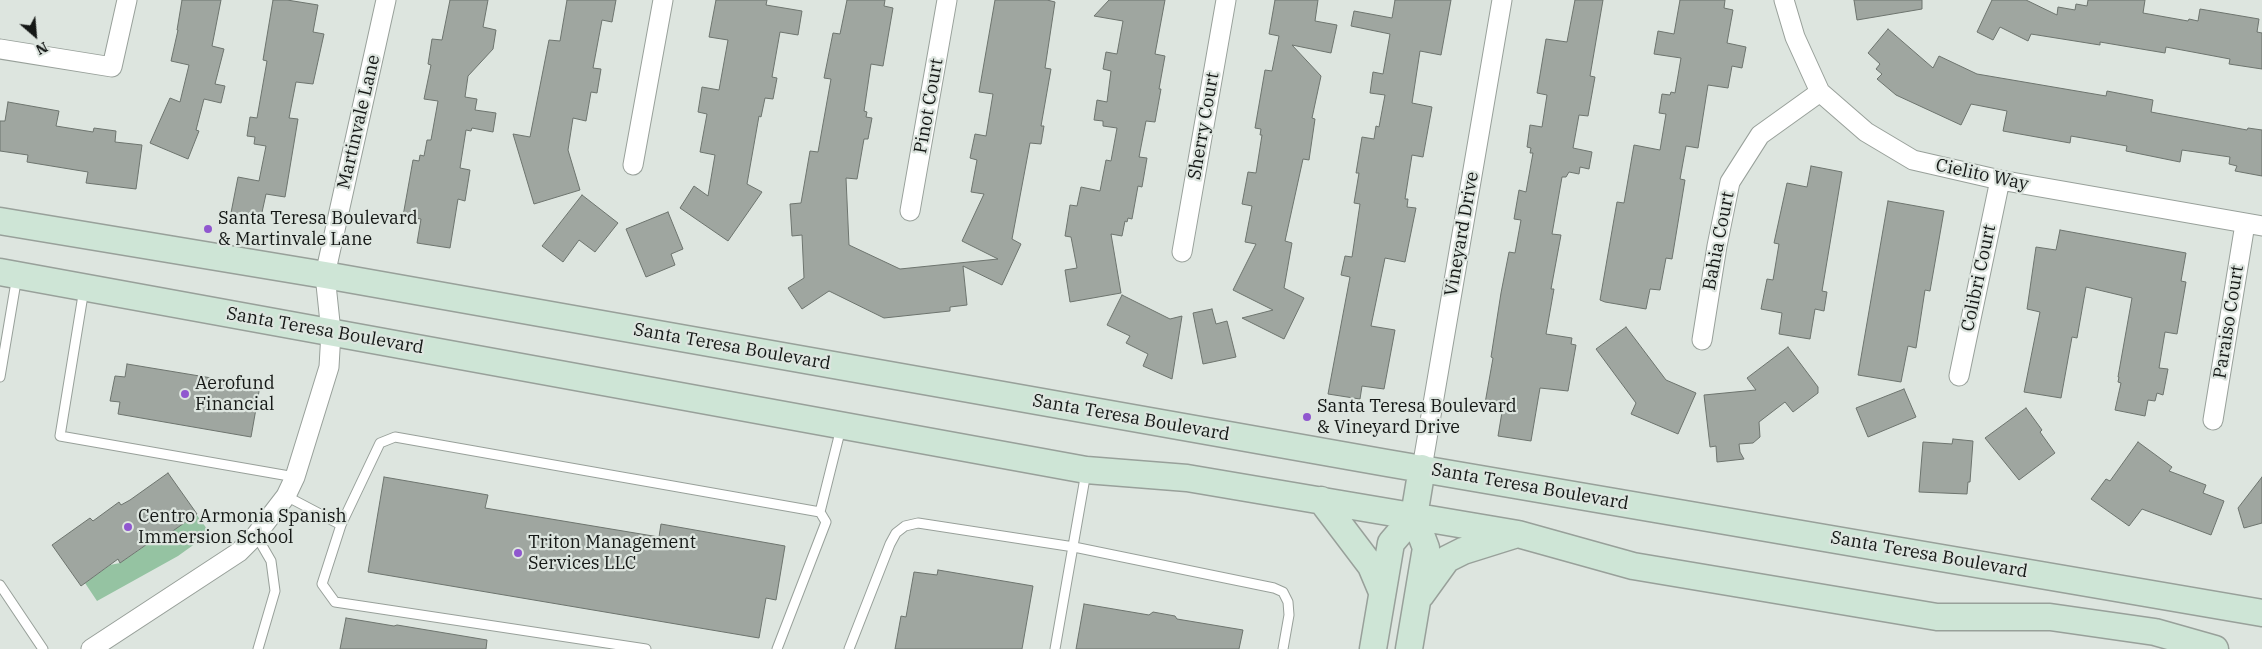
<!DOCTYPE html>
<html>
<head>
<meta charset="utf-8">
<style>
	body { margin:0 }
	#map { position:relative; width:2262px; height:649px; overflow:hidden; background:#dde5df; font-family:"IBM Plex Serif",serif }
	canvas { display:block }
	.north { position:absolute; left:10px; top:10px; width:50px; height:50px; -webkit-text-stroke:4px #dde5df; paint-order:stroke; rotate:153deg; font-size:14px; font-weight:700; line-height:20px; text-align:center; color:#151816 }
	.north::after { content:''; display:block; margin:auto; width:18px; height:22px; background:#151816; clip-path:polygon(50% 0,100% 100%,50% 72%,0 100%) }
</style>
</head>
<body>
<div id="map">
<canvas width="2262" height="649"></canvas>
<div class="north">N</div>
</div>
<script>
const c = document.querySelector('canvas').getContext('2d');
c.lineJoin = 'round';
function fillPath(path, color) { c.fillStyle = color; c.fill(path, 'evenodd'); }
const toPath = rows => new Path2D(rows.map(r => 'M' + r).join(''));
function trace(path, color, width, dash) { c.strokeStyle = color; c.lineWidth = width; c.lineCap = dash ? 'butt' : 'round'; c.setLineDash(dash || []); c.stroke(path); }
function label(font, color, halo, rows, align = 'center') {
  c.font = font + ' "IBM Plex Serif",serif'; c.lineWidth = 4.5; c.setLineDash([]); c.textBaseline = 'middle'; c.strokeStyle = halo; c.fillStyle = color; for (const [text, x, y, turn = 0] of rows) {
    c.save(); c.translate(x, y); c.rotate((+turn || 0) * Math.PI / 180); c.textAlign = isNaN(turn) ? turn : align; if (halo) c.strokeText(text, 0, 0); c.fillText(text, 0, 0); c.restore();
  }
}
const green = toPath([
	[196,514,210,533,178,556,97,601,85,583,110,565,120,563,148,544,167,535]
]);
const building = toPath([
	[182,0,221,0,212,46,224,49,215,84,225,86,221,103,204,99,196,130,199,131,188,159,150,143,170,98,180,102,189,65,171,61,178,30,177,30,182,0],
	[273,0,287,0,318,5,313,32,324,34,313,84,296,82,289,118,298,119,285,197,266,194,261,217,248,215,247,221,230,218,238,177,259,181,266,146,254,144,255,137,247,136,250,117,257,118,267,61,263,60,273,0],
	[450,0,488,0,483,27,496,30,493,49,468,76,465,97,477,99,475,110,496,113,493,132,472,128,471,131,466,130,460,168,470,170,465,201,458,199,450,248,417,243,421,219,403,216,413,160,419,161,420,155,424,156,427,140,431,140,438,101,424,99,431,65,428,64,432,39,442,40,450,0],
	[567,0,616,0,612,22,602,20,593,68,601,69,597,93,591,92,586,121,573,118,568,150,580,190,534,204,513,134,530,137,549,40,560,41,567,0],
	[716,0,767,0,766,5,802,11,798,35,780,32,772,77,777,78,773,99,765,98,761,117,759,116,747,184,762,192,728,241,680,208,694,186,708,196,715,155,700,152,707,114,698,112,702,87,719,90,728,40,709,37,716,0],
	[847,0,885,0,884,6,893,8,883,66,871,64,864,111,867,112,866,117,872,118,868,139,864,139,857,179,846,178,849,245,900,269,998,259,962,241,984,194,971,192,977,160,970,158,975,134,986,136,993,94,979,92,995,0,1047,0,1055,2,1045,68,1051,69,1041,126,1044,126,1041,144,1030,143,1012,239,1021,244,1002,285,963,266,967,305,950,307,950,311,884,318,829,291,802,309,788,288,804,278,802,235,792,236,790,204,801,203,810,151,818,152,831,79,824,78,833,33,840,34,847,0],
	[1109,0,1165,0,1155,54,1165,56,1159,89,1161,89,1155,122,1146,121,1139,157,1147,158,1142,187,1138,186,1132,219,1128,218,1127,222,1125,221,1122,236,1111,234,1121,293,1070,302,1065,270,1077,268,1071,237,1065,236,1070,205,1077,206,1081,187,1100,191,1106,160,1111,161,1117,128,1103,126,1103,121,1094,120,1097,100,1107,102,1111,71,1103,69,1106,52,1117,54,1123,21,1094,16,1109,0],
	[1275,0,1318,0,1315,21,1337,25,1331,53,1292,45,1321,76,1312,118,1315,119,1309,160,1303,159,1285,241,1292,243,1284,288,1304,298,1284,339,1242,318,1273,310,1233,290,1256,244,1245,242,1252,206,1242,204,1248,172,1256,173,1262,135,1260,135,1261,129,1255,128,1265,70,1272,71,1279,36,1269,34,1275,0],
	[1395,0,1451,0,1441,55,1420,51,1412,103,1432,107,1423,157,1412,155,1405,199,1408,199,1407,207,1416,208,1405,262,1385,258,1371,326,1395,330,1384,389,1362,386,1360,399,1328,394,1350,277,1341,275,1345,256,1352,257,1360,204,1354,203,1359,173,1356,173,1362,137,1374,139,1376,126,1379,127,1385,95,1370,93,1373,72,1383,74,1390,34,1351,26,1354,11,1392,18,1395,0],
	[1575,0,1603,0,1590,76,1595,77,1588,116,1579,115,1573,148,1592,152,1589,169,1580,167,1579,174,1569,172,1566,177,1562,177,1552,234,1561,235,1551,289,1554,289,1546,334,1572,338,1571,344,1576,345,1568,391,1540,388,1531,441,1498,436,1502,412,1484,409,1493,358,1491,357,1501,293,1509,252,1515,253,1521,220,1514,219,1519,190,1526,192,1533,153,1530,153,1531,148,1527,147,1530,125,1542,127,1547,95,1537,93,1546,39,1567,42,1575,0],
	[1680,0,1725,0,1724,8,1733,10,1727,43,1746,47,1742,68,1732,66,1728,88,1708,85,1698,148,1686,146,1680,179,1685,180,1672,259,1666,258,1660,290,1650,289,1646,309,1605,302,1600,300,1617,202,1624,203,1634,145,1660,150,1666,114,1659,113,1662,94,1670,95,1671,92,1675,93,1681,58,1654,54,1658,31,1674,34,1680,0],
	[1854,0,1922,0,1922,9,1857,20,1854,0],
	[1992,0,2026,0,2057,15,2058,7,2075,10,2076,4,2087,6,2088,0,2145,0,2143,13,2188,21,2189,19,2198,21,2200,9,2259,19,2257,32,2262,33,2262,69,2229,64,2230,59,2166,47,2165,53,2100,42,2100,45,2031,34,2028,41,2000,27,1993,40,1977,32,1992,0],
	[1888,29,1933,68,1939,56,1977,74,2106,96,2107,91,2153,100,2151,112,2247,130,2248,128,2262,130,2262,176,2235,171,2237,166,2229,164,2230,157,2182,150,2180,162,2126,151,2127,146,2071,136,2070,143,2003,131,2007,111,1971,104,1961,125,1896,95,1877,79,1882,74,1876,69,1880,64,1868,53,1888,29],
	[8,102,59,111,56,126,93,132,94,128,116,131,115,142,142,145,136,189,86,183,88,172,27,162,28,155,0,151,0,121,5,121,8,102],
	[1811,166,1842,172,1822,291,1827,292,1824,311,1815,309,1810,339,1779,334,1782,313,1761,309,1767,279,1773,280,1779,244,1774,243,1787,183,1807,187,1811,166],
	[582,195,618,223,595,252,579,240,563,262,542,246,582,195],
	[1888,201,1944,211,1930,291,1925,290,1916,348,1908,346,1901,382,1858,375,1888,201],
	[668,212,683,249,671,254,675,265,646,277,626,229,668,212],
	[2060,230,2186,253,2181,281,2186,282,2177,334,2165,332,2159,368,2168,369,2163,395,2157,393,2155,401,2148,400,2145,416,2115,410,2121,383,2118,382,2119,377,2118,377,2132,298,2086,287,2077,338,2072,337,2061,398,2024,392,2040,312,2027,309,2036,247,2056,250,2060,230],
	[1122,295,1170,319,1182,316,1172,379,1143,366,1148,354,1126,343,1130,336,1107,325,1122,295],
	[1212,309,1216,324,1227,321,1236,357,1203,364,1193,313,1212,309],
	[1626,327,1666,380,1696,393,1678,434,1631,414,1636,403,1596,349,1626,327],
	[1788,347,1818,387,1818,393,1793,412,1785,402,1759,422,1760,437,1753,443,1739,444,1740,452,1744,459,1717,462,1716,446,1710,447,1704,395,1756,390,1747,378,1788,347],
	[127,364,260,386,251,437,118,414,120,402,110,401,115,376,125,377,127,364],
	[1904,389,1916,417,1868,437,1856,408,1904,389],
	[2026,408,2042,430,2040,432,2055,453,2019,480,1985,438,2026,408],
	[1953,439,1973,441,1970,482,1968,482,1967,494,1919,492,1923,442,1952,444,1953,439],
	[2138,442,2172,467,2169,471,2206,485,2203,493,2224,501,2211,535,2142,509,2129,526,2091,499,2106,479,2110,481,2138,442],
	[168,473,197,514,167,535,165,532,156,538,120,563,118,559,81,586,52,545,90,518,93,521,119,502,121,505,130,500,168,473],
	[384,477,488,495,485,508,659,537,661,524,785,546,776,600,766,598,759,638,368,572,384,477],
	[2262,477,2262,523,2244,528,2238,508,2262,477],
	[938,570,1033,586,1022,649,895,649,901,616,906,617,914,572,937,575,938,570],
	[1084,604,1149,615,1153,612,1175,616,1177,619,1243,630,1239,649,1076,649,1084,604],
	[346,618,394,626,397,625,487,640,486,649,340,649,346,618]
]);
const service = toPath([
	[84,289,60,436,295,477],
	[0,377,17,276],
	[286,496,341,525],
	[820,512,841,428],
	[256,535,271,561,275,591,258,649],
	[0,585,43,649],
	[646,649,335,602,322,584,341,525,380,443,395,437,820,512,826,522,777,649],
	[849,649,890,544,896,533,905,526,918,523,1074,547,1274,588,1283,592,1288,602,1289,615,1283,649],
	[1055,649,1086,472]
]);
const minor = toPath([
	[1784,0,1795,37,1820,92,1866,132,1913,160,2000,180,2262,226],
	[0,49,112,67,127,0],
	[633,165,663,0],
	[910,211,947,0],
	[1182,252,1226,0],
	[1702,340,1717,246,1730,182,1760,135,1820,92],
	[1959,376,2000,180],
	[2213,420,2245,224],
	[1422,468,1502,0],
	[91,649,239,552,256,535,286,496,295,477,329,367,331,332,325,275,386,0]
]);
const secondary = toPath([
	[0,221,325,275,1387,463,2262,613],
	[0,272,1086,470,1187,478,1518,534,1633,566,1937,617,2050,617,2155,632,2215,649],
	[1321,500,1371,566,1382,592],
	[1421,595,1447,559,1463,551,1514,535],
	[1373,649,1391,543,1414,516,1422,468],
	[1409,649,1426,548,1414,516]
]);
const markers = [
	[208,229,5,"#9057cf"],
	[185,394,5,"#9057cf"],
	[1307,417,5,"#9057cf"],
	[128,527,5,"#9057cf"],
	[518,553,5,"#9057cf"]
];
const streetNames = [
	["Pinot Court",929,106,-80],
	["Martinvale Lane",359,122,-77],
	["Sherry Court",1204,126,-80],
	["Cielito Way",1982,175,12],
	["Vineyard Drive",1462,234,-80],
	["Bahia Court",1719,241,-79],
	["Colibri Court",1979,278,-78],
	["Paraiso Court",2229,322,-81],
	["Santa Teresa Boulevard",325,331,10],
	["Santa Teresa Boulevard",732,347,10],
	["Santa Teresa Boulevard",1131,418,10],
	["Santa Teresa Boulevard",1530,487,10],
	["Santa Teresa Boulevard",1929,555,10]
];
const poiNames = [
	["Santa Teresa Boulevard",218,219],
	["& Martinvale Lane",218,240],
	["Aerofund",195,384],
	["Financial",195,405],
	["Santa Teresa Boulevard",1317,407],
	["& Vineyard Drive",1317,428],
	["Centro Armonia Spanish",138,517],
	["Immersion School",138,538],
	["Triton Management",528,543],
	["Services LLC",528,564]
];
fillPath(green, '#95c3a2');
fillPath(building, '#9fa6a0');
trace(building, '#6d746e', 1);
trace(service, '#98a09a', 11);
trace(minor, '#98a09a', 21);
trace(secondary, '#98a09a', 29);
trace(service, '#fff', 9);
trace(minor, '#fff', 19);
trace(secondary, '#cee5d6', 26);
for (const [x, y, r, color] of markers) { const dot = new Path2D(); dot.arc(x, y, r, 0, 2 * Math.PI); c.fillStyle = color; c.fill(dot); trace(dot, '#dde5df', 2); }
label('18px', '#151816', '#dde5df', streetNames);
label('18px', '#151816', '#dde5df', poiNames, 'left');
</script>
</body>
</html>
